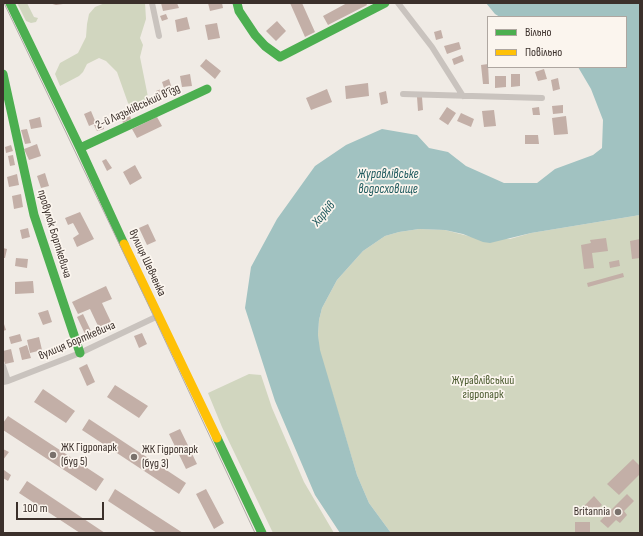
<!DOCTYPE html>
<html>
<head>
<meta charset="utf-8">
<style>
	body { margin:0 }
	#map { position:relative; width:643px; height:536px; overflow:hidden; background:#f0ebe5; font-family:"Sofia Sans Condensed",sans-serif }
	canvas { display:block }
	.frame { position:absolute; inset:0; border:4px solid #3b302b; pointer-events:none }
	.legend { position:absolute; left:487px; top:16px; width:140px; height:52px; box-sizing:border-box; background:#fbf5ee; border:1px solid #aea6a0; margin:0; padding:5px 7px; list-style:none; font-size:12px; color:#3b302b }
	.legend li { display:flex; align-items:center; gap:8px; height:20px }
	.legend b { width:20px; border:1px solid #aea6a0 }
	.scale { position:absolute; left:16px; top:502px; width:88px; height:18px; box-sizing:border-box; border:2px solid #3b302b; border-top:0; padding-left:5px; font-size:12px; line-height:14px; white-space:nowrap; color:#3b302b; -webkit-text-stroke:3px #fbf5ee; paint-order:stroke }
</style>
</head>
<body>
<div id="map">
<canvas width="643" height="536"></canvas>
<div class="frame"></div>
<ul class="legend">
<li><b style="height:5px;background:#4caf50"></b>Вільно</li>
<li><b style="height:5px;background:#ffc107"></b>Повільно</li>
</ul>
<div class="scale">100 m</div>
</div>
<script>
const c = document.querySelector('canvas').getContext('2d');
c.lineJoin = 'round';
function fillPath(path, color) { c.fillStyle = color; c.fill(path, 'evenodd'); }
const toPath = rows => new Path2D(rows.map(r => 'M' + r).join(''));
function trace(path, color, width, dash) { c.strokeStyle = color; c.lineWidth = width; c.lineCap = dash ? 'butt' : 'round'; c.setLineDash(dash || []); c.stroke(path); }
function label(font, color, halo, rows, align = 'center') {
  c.font = font + ' "Sofia Sans Condensed",sans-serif'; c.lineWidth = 3.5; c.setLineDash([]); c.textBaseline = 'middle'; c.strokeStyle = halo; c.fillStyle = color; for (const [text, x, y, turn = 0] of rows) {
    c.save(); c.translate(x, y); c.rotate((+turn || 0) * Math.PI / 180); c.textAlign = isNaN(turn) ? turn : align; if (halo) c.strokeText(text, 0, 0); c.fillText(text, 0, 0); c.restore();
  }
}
const green = toPath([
	[17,3,27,3,34,17,38,18,36,22,31,23,26,21],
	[105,3,145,3,146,19,140,38,143,45,140,57,149,102,143,108,137,109,133,108,128,103,117,72,106,61,99,58,87,64,83,72,79,76,60,86,55,74,60,63,78,53,86,37,87,24,89,14,95,7],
	[640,215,640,533,391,533,369,503,357,475,319,350,318,335,319,320,322,308,337,280,363,251,385,236,399,232,419,229,445,230,472,237,510,239,531,233],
	[249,374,261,375,272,408,304,482,334,533,273,533,222,427,208,393]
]);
const water = toPath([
	[486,3,640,3,640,215,531,233,490,243,483,242,463,234,445,230,419,229,399,232,385,236,363,251,337,280,322,308,319,320,318,335,320,350,357,475,369,503,391,533,340,533,315,495,275,401,245,308,251,267,277,219,315,166,346,145,382,129,417,135,429,148,448,152,466,166,504,183,537,183,555,169,593,155,602,148,603,120,591,89,578,67,626,67,626,17,500,17,495,14]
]);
const building = toPath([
	[49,3,63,3,63,4,56,5],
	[161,3,177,3,179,8,163,11],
	[208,3,222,3,223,8,210,11],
	[290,3,302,3,315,32,305,37],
	[347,3,366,3,367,5,328,25,323,16],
	[166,14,168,19,162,21,160,16],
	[187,17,190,29,177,32,175,20],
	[277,21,286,31,276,41,266,31],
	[217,23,220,38,208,40,205,25],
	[441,30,443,38,436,40,434,32],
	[459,42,461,49,447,54,444,46],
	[462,55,464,61,454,65,452,59],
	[206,59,221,71,215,79,200,66],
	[488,64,489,84,483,84,481,65],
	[544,69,547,79,538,81,535,72],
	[190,74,192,86,182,87,180,76],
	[511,74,520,74,520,86,511,87],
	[495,76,506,76,506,87,495,88],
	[558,78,560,89,553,91,551,80],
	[169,79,173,92,159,98,156,91,164,88,162,82],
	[368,83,369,96,346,99,345,86],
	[327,89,332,102,311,110,306,98],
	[386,91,388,103,381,105,379,93],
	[417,97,422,97,423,110,418,111],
	[563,105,563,113,553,114,552,106],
	[447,107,456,113,448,125,439,119],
	[539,107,540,115,533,115,532,108],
	[128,109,131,119,123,123,120,113],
	[494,110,496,126,484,127,482,111],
	[91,111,96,123,89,126,84,114],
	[461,113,474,119,471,127,457,121],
	[566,116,568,134,554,135,552,118],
	[40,117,42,127,31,129,29,120],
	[157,117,162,126,137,138,132,129],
	[102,122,104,129,97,131,94,125],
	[27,129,31,143,25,144,21,130],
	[525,135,538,135,539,144,525,144],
	[37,144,41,156,29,160,24,149],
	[11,145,13,151,6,153,5,147],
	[13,155,15,165,10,166,8,156],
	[106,159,112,168,107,171,102,161],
	[135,165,142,178,130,185,123,172],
	[45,173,49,186,41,188,37,176],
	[17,174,19,185,9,187,7,177],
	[21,194,23,207,14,209,12,196],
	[80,212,94,239,77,247,73,238,79,234,73,223,68,225,65,218],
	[148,224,156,241,147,245,139,228],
	[28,228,30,237,22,239,20,230],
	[606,238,608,251,592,253,594,268,584,269,581,245,591,243,590,240],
	[640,239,640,258,632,259,630,241],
	[3,248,7,249,5,258,3,258],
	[16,258,28,259,27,268,15,266],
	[619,260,620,266,610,268,609,262],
	[623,273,624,277,588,287,587,283],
	[33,281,34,293,15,294,15,282],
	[106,286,112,299,102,303,111,322,99,328,90,309,78,314,72,302],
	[48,310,52,322,43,325,38,313],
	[83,314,91,331,85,334,77,317],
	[3,321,6,330,3,331],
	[142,333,147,344,139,348,134,336],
	[20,334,22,341,11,344,9,337],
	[39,337,42,350,30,353,27,340],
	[27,345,31,358,22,360,19,348],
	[11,349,14,362,5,364,3,358,3,351],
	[87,364,95,382,87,386,79,368],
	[115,385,148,406,139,418,107,397],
	[43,389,75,411,66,423,34,402],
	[8,416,104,479,96,491,3,430,3,423],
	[89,419,186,483,179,494,82,430],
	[180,429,197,464,186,469,169,434],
	[3,449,9,452,3,460],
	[633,459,640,466,640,474,619,495,607,484],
	[4,470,11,475,8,481,3,478],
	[27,481,105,533,80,533,19,493],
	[115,489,183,533,157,533,108,501],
	[206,489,224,523,214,529,196,494],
	[627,494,634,501,624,511,627,515,620,523,616,520,608,528,600,521],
	[594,496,602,505,589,517,581,509],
	[575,522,590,522,590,533,575,533]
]);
const street = toPath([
	[152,3,159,36],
	[398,3,432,47,463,96],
	[403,94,542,98],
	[3,366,8,381],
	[3,382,8,381,80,353,158,316]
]);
const fast = toPath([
	[10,3,80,148,124,244],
	[237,3,239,11,255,35,265,46,280,57,385,3],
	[3,74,34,215,80,353],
	[80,148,207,89],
	[217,438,262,533]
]);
const slow = toPath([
	[124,244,217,438]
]);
const tram = toPath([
	[4,3,147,302,255,533]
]);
const markers = [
	[53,455,4,"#7a716c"],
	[134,457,4,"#7a716c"],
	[618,512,4,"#7a716c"]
];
const streetNames = [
	["2-й Лазьківський в’їзд",138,107,-25],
	["провулок Борткевича",54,234,73],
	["вулиця Шевченка",147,263,65],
	["вулиця Борткевича",77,341,-23]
];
const parkNames = [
	["Журавлівський",483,381],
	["гідропарк",483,395]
];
const poiNames = [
	["ЖК Гідропарк",61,448],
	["(буд 5)",61,462],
	["ЖК Гідропарк",142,450],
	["(буд 3)",142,464],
	["Britannia",610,512,"right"]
];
const waterNames = [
	["Журавлівське",388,175],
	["водосховище",388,190],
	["Харків",324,214,-50]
];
fillPath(green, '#d1d6bf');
fillPath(water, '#a1c2c1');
fillPath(building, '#c3afa7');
trace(street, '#c9c3be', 6);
trace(fast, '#4caf50', 9);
trace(slow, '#ffc107', 9);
trace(tram, '#b1aca8', 1);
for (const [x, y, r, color] of markers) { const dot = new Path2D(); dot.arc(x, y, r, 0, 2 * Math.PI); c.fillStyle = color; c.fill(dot); trace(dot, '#fbf5ee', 1.5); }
label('12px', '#3b302b', '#fbf5ee', streetNames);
label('12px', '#4a5a2e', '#fbf5ee', parkNames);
label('12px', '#3b302b', '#fbf5ee', poiNames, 'left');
label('italic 13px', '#1f5a5e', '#fbf5ee', waterNames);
</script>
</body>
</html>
